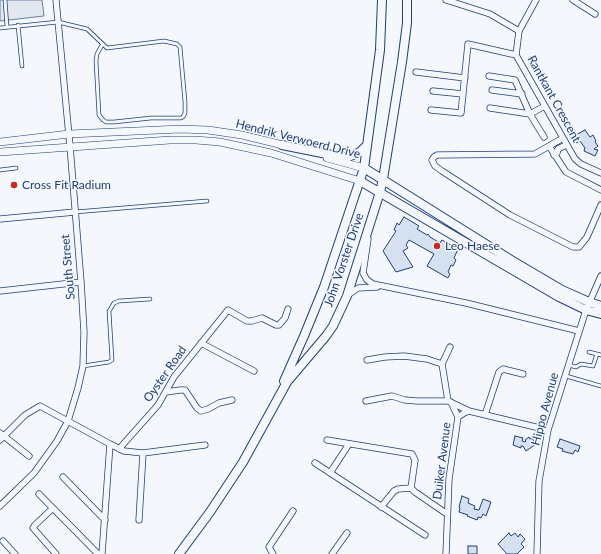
<!DOCTYPE html>
<html>
<head>
<meta charset="utf-8">
<style>
	body { margin:0 }
	canvas { display:block; background:#f4f7fb }
</style>
</head>
<body>
<canvas width="601" height="554"></canvas>
<script>
const c = document.querySelector('canvas').getContext('2d');
c.lineJoin = 'round';
function fillPath(path, color) { c.fillStyle = color; c.fill(path, 'evenodd'); }
const toPath = rows => new Path2D(rows.map(r => 'M' + r).join(''));
function trace(path, color, width, dash) { c.strokeStyle = color; c.lineWidth = width; c.lineCap = dash ? 'butt' : 'round'; c.setLineDash(dash || []); c.stroke(path); }
function label(font, color, halo, rows, align = 'center') {
  c.font = font + ' Lato,sans-serif'; c.lineWidth = 3; c.setLineDash([]); c.textBaseline = 'middle'; c.strokeStyle = halo; c.fillStyle = color; for (const [text, x, y, turn = 0] of rows) {
    c.save(); c.translate(x, y); c.rotate((+turn || 0) * Math.PI / 180); c.textAlign = isNaN(turn) ? turn : align; if (halo) c.strokeText(text, 0, 0); c.fillText(text, 0, 0); c.restore();
  }
}
const parking = toPath([
	[0,0,42,0,44,16,0,21,0,0]
]);
const building = toPath([
	[585,130,590,137,593,135,596,141,595,142,598,146,594,149,598,150,595,156,584,151,585,148,580,141,576,143,572,137,585,130],
	[404,217,419,226,417,229,427,235,428,234,430,237,440,243,442,240,458,249,454,258,456,260,453,266,451,265,448,272,450,274,448,278,427,266,434,254,409,240,406,245,408,248,403,251,413,267,396,272,383,251,396,231,394,230,397,223,399,225,404,217],
	[515,436,523,438,522,441,525,442,526,441,525,440,529,437,530,439,532,438,536,444,526,451,523,446,521,446,521,448,513,445,515,436],
	[560,439,580,446,578,452,575,450,573,454,562,451,563,449,557,447,560,439],
	[462,496,469,499,468,503,475,506,474,509,479,510,483,499,491,502,486,516,483,514,481,518,478,517,477,520,467,516,468,515,459,512,460,508,459,507,462,496],
	[509,533,511,536,515,533,518,537,520,534,525,539,521,544,524,547,517,554,507,554,498,544,509,533],
	[468,546,477,546,477,554,468,554,468,546]
]);
const service = toPath([
	[5,0,7,27],
	[18,25,22,66],
	[0,28,58,22,87,29,107,48,164,41,177,44,180,47,185,102,185,113,183,117,181,118,151,118,114,122,106,122,103,120,99,115,96,61,97,54,102,45],
	[0,170,16,168],
	[75,212,207,201],
	[589,352,601,355],
	[569,365,576,367,581,364,593,366,597,354],
	[83,366,109,362,112,360,109,311,111,308,114,303,119,301,150,299],
	[566,376,601,386]
]);
const minor = toPath([
	[446,0,490,14,519,31],
	[536,0,519,31,516,55,575,159,581,164,601,173],
	[573,0,595,14],
	[416,72,465,78],
	[489,76,515,80,530,114,545,106],
	[492,90,522,94],
	[433,91,463,94],
	[490,108,530,114,544,137],
	[431,110,461,113,468,44,516,55],
	[563,138,535,154,437,155,434,157,432,160,435,166,442,171,510,215,573,247,579,247,587,237,601,205],
	[549,146,566,172,601,190],
	[554,155,557,153,558,149,566,145],
	[0,219,75,212],
	[368,239,363,273,367,280,373,284,466,303,579,331],
	[0,291,81,282],
	[348,295,358,288,377,287],
	[201,343,254,371],
	[367,360,385,357,404,356,427,359,442,364],
	[166,392,180,390,185,390,197,408,201,411,208,409,219,403,232,400],
	[366,401,392,396,405,400,417,401,448,401,469,411],
	[448,401,442,364,450,347],
	[451,402,458,417],
	[485,415,499,372,503,369,523,374],
	[0,433,29,456],
	[0,440,25,415,40,406,110,444,124,451,143,453,205,445],
	[327,440,412,454,415,460,411,488,415,492,447,514],
	[119,449,158,405,174,377,228,310,247,321,252,321,262,318,276,325,279,325,285,318,288,309],
	[315,463,425,535],
	[330,473,349,444],
	[63,477,105,520],
	[39,494,98,554],
	[0,506,34,473,57,441,68,421,78,388,83,366,84,332,81,282,70,146,56,0],
	[381,507,394,491,398,489,411,488],
	[53,508,35,525,33,528,56,554],
	[139,520,143,453],
	[3,541,15,554],
	[102,554,110,444],
	[273,554,269,547,293,511],
	[332,554,347,533],
	[446,554,449,479,458,417,464,413,469,411,548,430],
	[537,554,539,481,548,430,586,310,601,276]
]);
const tertiary = toPath([
	[0,142,69,134,181,129,208,130,242,135,287,146],
	[0,152,170,140,196,140,220,142,271,153,360,181],
	[327,158,364,168]
]);
const secondary = toPath([
	[282,145,342,157,348,157,360,152,366,146],
	[364,168,511,260,562,290,589,302,601,306],
	[360,181,559,297,586,310,601,314],
	[284,381,304,336,324,287,364,168,380,50,382,0],
	[179,554,210,512,243,462,287,382,326,336,333,326,347,296,380,192,383,179,402,62,407,23,407,0]
]);
const markers = [
	[14,185,4,"#c62828"],
	[437,246,4,"#c62828"]
];
const streetNames = [
	["Rantkant Crescent",554,99,61],
	["Hendrik Verwoerd Drive",298,139,14],
	["John Vorster Drive",344,260,-71],
	["South Street",68,267,-95],
	["Oyster Road",165,374,-55],
	["Hippo Avenue",545,409,-75],
	["Duiker Avenue",442,461,-83]
];
const poiNames = [
	["Cross Fit Radium",22,185],
	["Leo Haese",445,246]
];
fillPath(parking, '#e3e8f0');
trace(parking, '#687fa3', 1);
fillPath(building, '#d5e0f0');
trace(building, '#1d3f73', 1);
trace(service, '#1d3f73', 4.5);
trace(minor, '#1d3f73', 7);
trace(tertiary, '#1d3f73', 8);
trace(secondary, '#1d3f73', 10);
trace(service, '#f4f7fb', 3);
trace(minor, '#f4f7fb', 5.5);
trace(tertiary, '#f4f7fb', 7);
trace(secondary, '#f4f7fb', 8);
for (const [x, y, r, color] of markers) { const dot = new Path2D(); dot.arc(x, y, r, 0, 2 * Math.PI); c.fillStyle = color; c.fill(dot); trace(dot, '#f4f7fb', 1.5); }
label('12px', '#1d3f73', '#f4f7fb', streetNames);
label('12px', '#1d3f73', '#f4f7fb', poiNames, 'left');
</script>
</body>
</html>
